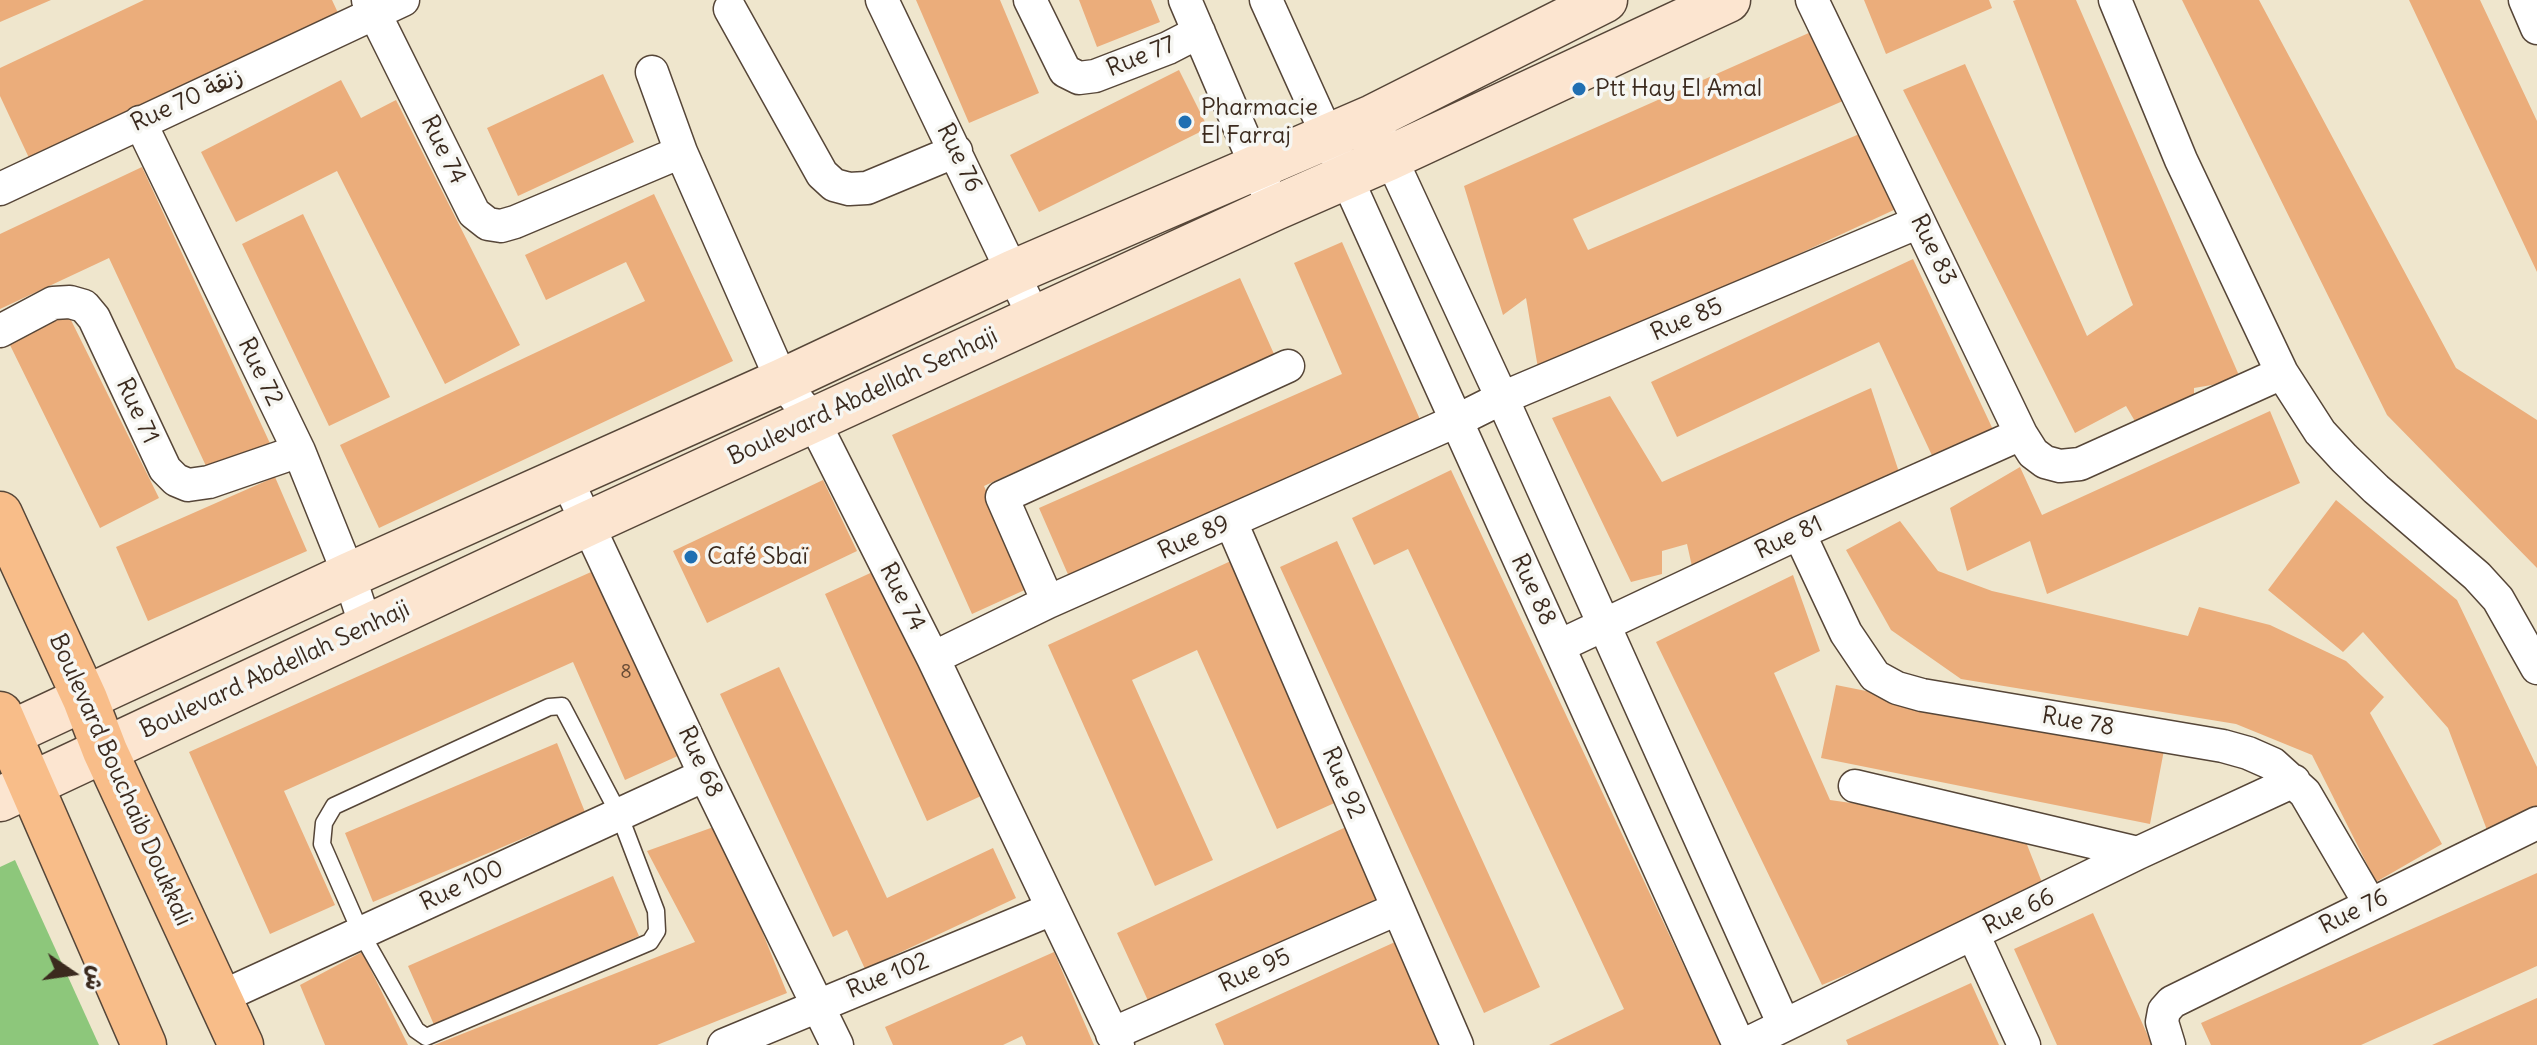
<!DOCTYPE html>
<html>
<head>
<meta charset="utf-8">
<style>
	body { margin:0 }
	#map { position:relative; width:2537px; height:1045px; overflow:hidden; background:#efe6cd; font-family:Delius,"Playpen Sans Arabic",sans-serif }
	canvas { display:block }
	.north { position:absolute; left:32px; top:933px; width:80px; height:80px; -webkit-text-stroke:6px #f6f6f2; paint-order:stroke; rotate:103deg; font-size:22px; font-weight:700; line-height:32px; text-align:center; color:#3b2a1e }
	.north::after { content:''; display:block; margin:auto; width:28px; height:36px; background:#3b2a1e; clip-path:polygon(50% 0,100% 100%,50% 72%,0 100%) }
</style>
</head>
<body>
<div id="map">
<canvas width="2537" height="1045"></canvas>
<div class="north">ش</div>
</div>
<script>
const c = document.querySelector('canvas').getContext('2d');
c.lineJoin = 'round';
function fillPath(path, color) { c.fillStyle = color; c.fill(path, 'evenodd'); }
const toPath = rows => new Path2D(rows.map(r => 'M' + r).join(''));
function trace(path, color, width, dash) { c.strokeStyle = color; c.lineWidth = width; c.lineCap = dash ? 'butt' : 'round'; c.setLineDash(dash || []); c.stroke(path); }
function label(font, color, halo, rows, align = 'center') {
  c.font = font + ' Delius,"Playpen Sans Arabic",sans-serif'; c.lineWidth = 7; c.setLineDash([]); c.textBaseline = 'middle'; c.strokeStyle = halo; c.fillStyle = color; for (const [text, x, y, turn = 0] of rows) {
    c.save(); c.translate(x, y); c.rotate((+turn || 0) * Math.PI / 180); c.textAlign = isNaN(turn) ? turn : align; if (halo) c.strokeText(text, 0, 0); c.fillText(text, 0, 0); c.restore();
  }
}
const green = toPath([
	[15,860,99,1045,0,1045,0,867]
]);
const building = toPath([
	[0,0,51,0,0,22],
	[144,0,332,0,339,15,30,160,0,96,0,68],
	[916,0,1000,0,1039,93,969,123],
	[1079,0,1151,0,1160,22,1097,47],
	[1864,0,1989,0,1992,8,1886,54],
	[2016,0,2076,0,2241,380,2194,388,2194,404,2136,423,2126,406,2075,433,1903,90,1965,64,2087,336,2133,305,2013,1],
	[2182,0,2259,0,2456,368,2537,420,2537,568,2387,415],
	[2409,0,2480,0,2537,121,2537,272],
	[1811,32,1852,97,1573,219,1588,250,1864,132,1896,209,1539,374,1526,298,1503,315,1464,186],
	[1179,70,1208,128,1039,212,1010,155],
	[603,74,634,142,518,196,487,128],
	[341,80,361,118,396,100,520,345,445,384,337,171,236,222,201,152],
	[142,167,274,452,213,481,109,258,0,309,0,234],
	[654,194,733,361,379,528,340,445,645,301,626,262,546,300,525,255],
	[303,214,390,397,329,426,242,244],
	[1342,242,1422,424,1070,579,1039,508,1342,374,1294,263],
	[1913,259,1996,436,1936,464,1879,342,1677,437,1651,382],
	[1240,278,1274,354,984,486,1029,588,972,614,892,435],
	[67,312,159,498,100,528,8,341],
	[1871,388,1901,478,1693,571,1687,544,1662,551,1662,574,1631,582,1552,418,1610,396,1662,482],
	[2270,411,2300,483,2047,594,2030,541,1967,571,1950,508,2020,467,2042,515],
	[1451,470,1721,1045,1549,1045,1624,1009,1408,549,1374,565,1352,518],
	[275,477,307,551,148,621,116,547],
	[823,480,857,551,707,623,673,551],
	[2336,500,2457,600,2537,767,2537,809,2487,830,2448,728,2363,632,2343,652,2268,590],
	[1900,521,1938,571,1992,591,2188,636,2199,607,2270,625,2346,661,2384,697,2370,713,2442,844,2376,882,2312,755,2236,724,1961,679,1891,630,1846,550],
	[1337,541,1540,987,1484,1013,1280,567],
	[1233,560,1341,800,1277,829,1197,650,1132,680,1213,860,1155,886,1048,645],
	[600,568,682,754,625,780,573,662,284,791,335,905,270,934,189,752],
	[879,569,981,796,927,821,825,594],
	[1793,575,1820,651,1774,673,1830,800,2020,827,2045,890,1822,985,1656,642],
	[779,667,887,898,993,848,1016,898,865,969,847,930,833,937,720,694],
	[1836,685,2164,750,2150,824,1821,758],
	[557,743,585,812,373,902,345,833],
	[719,825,787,993,657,1045,434,1045,695,942,647,851],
	[1346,827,1379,898,1150,1005,1117,933],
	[2537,873,2537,966,2361,1045,2211,1045,2201,1023],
	[613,876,639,936,435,1027,408,966],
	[2093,913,2152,1045,2057,1045,2014,949],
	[1395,942,1441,1045,1224,1045,1215,1024],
	[362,952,408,1045,325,1045,300,985],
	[1054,952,1094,1045,1026,1045,1022,1036,1003,1045,893,1045,885,1027],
	[1971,983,1999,1045,1848,1045,1846,1040],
	[2537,998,2537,1045,2432,1045]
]);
const lane = toPath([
	[562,706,619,814,656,911,657,931,650,942,426,1037,416,1030,361,933,322,844,324,823,334,806,549,707,562,706]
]);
const street = toPath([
	[368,0,474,213,488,224,501,226,515,222,681,152],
	[882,0,1034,317],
	[1030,0,1065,71,1079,78,1095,76,1168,48,1199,32],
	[1185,0,1265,187],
	[1266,0,1739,1045],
	[1812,0,2021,434,2033,453,2045,462,2060,466,2080,464,2282,373],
	[2115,0,2181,160,2282,373,2320,432,2344,458,2376,489,2477,576,2498,599,2537,668],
	[2525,0,2537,28],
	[730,9,822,174,834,185,849,189,867,188,956,151],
	[652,72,681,152,782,381,813,420,933,658,1118,1045],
	[140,122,299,451,349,575,366,627],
	[1382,139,1502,398,1784,1025],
	[0,189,403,0],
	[0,331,53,303,70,302,84,306,94,318,165,469,176,480,188,485,209,482,299,451],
	[566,478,705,775,837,1045],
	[1231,522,1457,1045],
	[1799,533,1846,633,1875,676,1897,688,1922,695,2223,746,2248,753,2273,764,2305,793,2370,904],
	[1048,602,1002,497,1288,366],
	[1559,646,1799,533,2021,434],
	[933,658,1048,602,1456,421,1502,398,1919,222],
	[1855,786,2138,853],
	[1973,934,2024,1045],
	[219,998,705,775],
	[1112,1034,1397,909],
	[724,1045,1052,909],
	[1744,1045,2138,853,2294,781],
	[2169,1045,2162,1022,2164,1011,2172,1002,2537,823]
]);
const secondary = toPath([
	[0,738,349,575,782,381,1014,272,1373,117,1605,0],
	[0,799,589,523,1275,208,1389,158,1728,0]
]);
const primary = toPath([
	[0,514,85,699,105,751,241,1045],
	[0,714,144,1045]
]);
const markers = [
	[1579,89,8,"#1f6fb2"],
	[1185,122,8,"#1f6fb2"],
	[691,557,8,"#1f6fb2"]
];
const numberNames = [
	["8",626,672]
];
const streetNames = [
	["Rue 77",1141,57,-22],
	["Rue 70 زنقة",187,100,-25],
	["Rue 74",443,150,64],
	["Rue 76",959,158,64],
	["Rue 83",1933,250,64],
	["Rue 85",1687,320,-23],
	["Rue 72",260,372,64],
	["Boulevard Abdellah Senhaji",863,397,-25],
	["Rue 71",137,411,65],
	["Rue 89",1194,538,-24],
	["Rue 81",1789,538,-25],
	["Rue 88",1533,590,65],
	["Rue 74",902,597,63],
	["Boulevard Abdellah Senhaji",275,670,-25],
	["Rue 78",2078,722,10],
	["Rue 68",700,762,65],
	["Boulevard Bouchaib Doukkali",120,780,66],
	["Rue 92",1343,783,67],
	["Rue 100",462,886,-25],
	["Rue 66",2019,912,-26],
	["Rue 76",2354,912,-26],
	["Rue 95",1255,971,-24],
	["Rue 102",888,976,-22]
];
const poiNames = [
	["Ptt Hay El Amal",1595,89],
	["Pharmacie",1201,108],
	["El Farraj",1201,136],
	["Café Sbaï",707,557]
];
fillPath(green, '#8dc77b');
fillPath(building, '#ebad7b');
trace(lane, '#564638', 19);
trace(street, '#564638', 35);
trace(secondary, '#564638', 47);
trace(primary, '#564638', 47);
trace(lane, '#fff', 16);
trace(street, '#fff', 32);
trace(secondary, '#fce5d0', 44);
trace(primary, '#f8bd89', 44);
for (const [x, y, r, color] of markers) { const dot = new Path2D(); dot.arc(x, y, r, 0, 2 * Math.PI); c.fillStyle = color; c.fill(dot); trace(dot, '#f6f6f2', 3); }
label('20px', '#674b35', null, numberNames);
label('24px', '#3b2a1e', '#f6f6f2', streetNames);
label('24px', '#3b2a1e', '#f6f6f2', poiNames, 'left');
</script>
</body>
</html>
